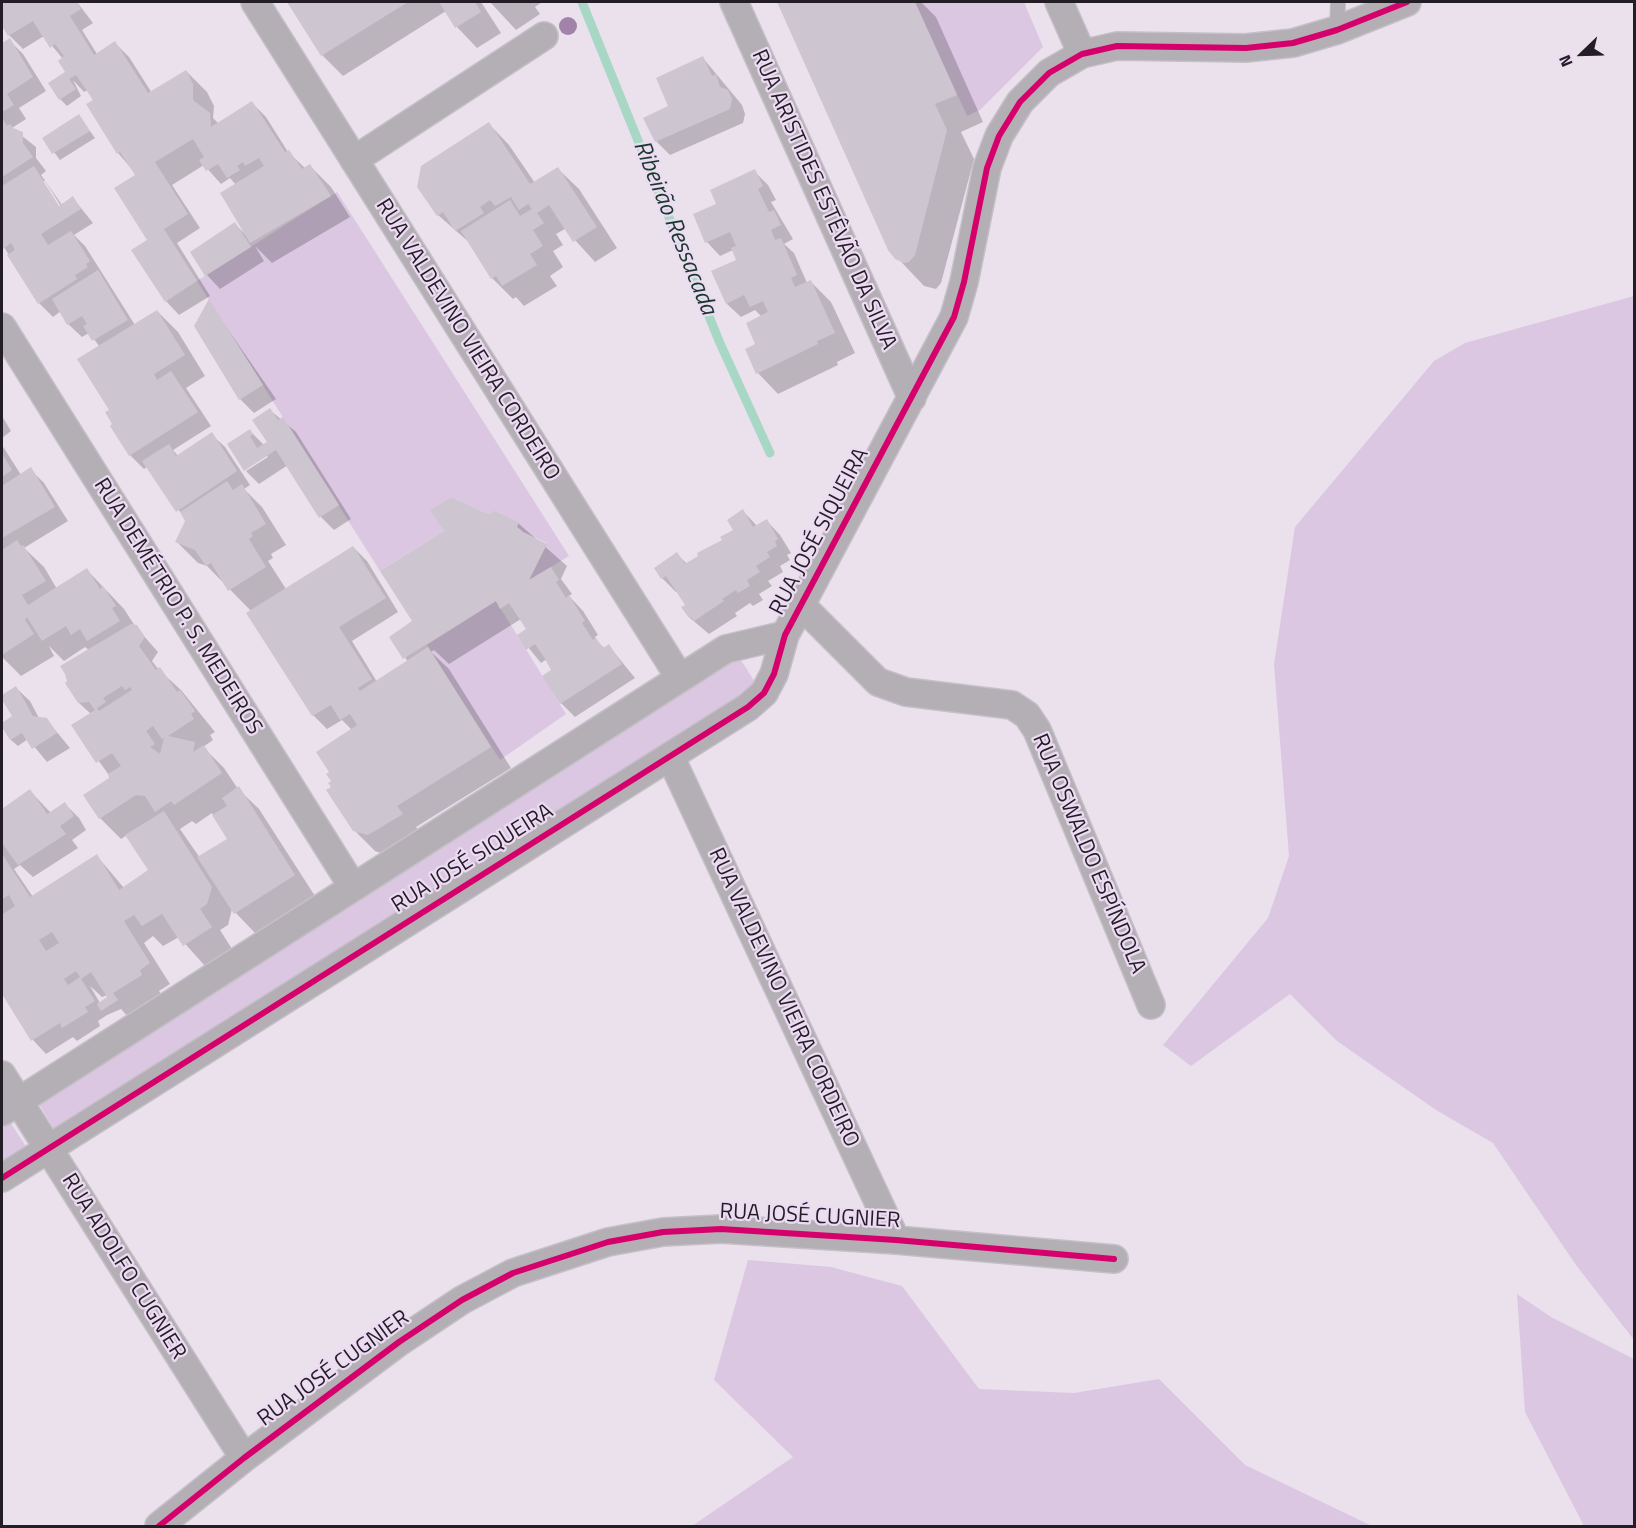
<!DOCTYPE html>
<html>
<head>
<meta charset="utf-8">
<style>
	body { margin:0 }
	#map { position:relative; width:1636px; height:1528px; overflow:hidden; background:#eae1ed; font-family:"Titillium Web",sans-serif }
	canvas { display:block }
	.frame { position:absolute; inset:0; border:3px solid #231d25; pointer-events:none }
	.north { position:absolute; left:1552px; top:24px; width:60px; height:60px; -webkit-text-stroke:4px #eddbf3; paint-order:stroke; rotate:247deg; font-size:16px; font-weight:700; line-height:24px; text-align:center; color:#231d25 }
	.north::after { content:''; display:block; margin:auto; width:21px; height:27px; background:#231d25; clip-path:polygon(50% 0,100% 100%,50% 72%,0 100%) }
</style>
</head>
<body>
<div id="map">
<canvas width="1636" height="1528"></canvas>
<div class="frame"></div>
<div class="north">N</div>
</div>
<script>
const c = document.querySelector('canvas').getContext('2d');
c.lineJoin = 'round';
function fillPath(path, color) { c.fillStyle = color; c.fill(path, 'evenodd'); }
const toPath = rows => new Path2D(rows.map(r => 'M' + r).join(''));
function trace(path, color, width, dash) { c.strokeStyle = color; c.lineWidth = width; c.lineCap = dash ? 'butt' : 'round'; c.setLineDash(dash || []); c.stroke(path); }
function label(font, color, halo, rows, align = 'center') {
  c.font = font + ' "Titillium Web",sans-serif'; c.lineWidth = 4.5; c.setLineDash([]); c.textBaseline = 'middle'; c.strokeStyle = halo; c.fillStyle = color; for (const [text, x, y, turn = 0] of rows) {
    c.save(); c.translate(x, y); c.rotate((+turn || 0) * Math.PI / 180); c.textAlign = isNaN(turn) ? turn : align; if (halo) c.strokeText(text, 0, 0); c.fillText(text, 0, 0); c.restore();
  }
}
const green = toPath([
	[915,2,1024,2,1043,47,980,110,967,116],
	[337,192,569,556,529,580,547,543,523,532,517,527,519,522,493,510,491,514,484,512,451,497,431,510,444,531,380,571,197,281],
	[1634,296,1634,1340,1576,1265,1493,1143,1436,1110,1337,1041,1290,994,1191,1066,1163,1045,1268,918,1289,856,1274,664,1295,527,1434,361,1465,343],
	[496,601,566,714,500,760,427,645],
	[739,657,758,687,55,1131,39,1104],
	[10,1122,27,1148,2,1164,2,1128],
	[748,1260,831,1267,902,1286,979,1389,1074,1393,1159,1379,1245,1465,1372,1526,692,1526,793,1457,714,1380],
	[1517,1294,1551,1317,1634,1359,1634,1526,1584,1526,1525,1412]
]);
const shadow = toPath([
	[2,2,77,2,93,23,82,30,97,54,115,43,129,57,152,93,186,71,207,92,214,106,213,118,219,124,252,103,266,117,288,152,306,169,310,166,331,187,350,217,272,263,255,246,264,261,220,289,207,275,192,252,235,224,246,235,236,185,230,178,221,184,204,165,172,185,200,228,177,243,210,296,179,315,166,301,149,240,137,175,118,153,88,90,84,92,73,80,81,96,67,106,60,99,50,84,65,74,71,78,60,61,63,59,44,36,23,49,9,35,2,24],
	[289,2,481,2,501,33,477,48,457,27,446,11,343,76,323,56],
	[490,2,542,2,535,7,540,14,516,30],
	[779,2,921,2,936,17,983,122,961,132,974,159,941,283,936,289,924,286,890,250],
	[9,40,23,54,46,91,19,108,26,119,12,128,36,147,36,158,46,171,41,175,62,205,73,198,93,223,74,235,85,246,135,325,157,311,178,332,205,376,186,388,211,426,173,450,178,456,211,434,225,447,250,485,244,489,262,507,286,545,271,554,273,558,268,561,286,589,353,547,367,561,398,612,352,641,377,682,408,662,392,637,414,622,483,513,518,523,567,566,561,579,572,594,569,596,583,611,598,635,595,637,596,640,605,649,609,646,635,678,575,717,561,703,553,670,547,659,541,663,519,636,528,630,521,619,449,664,434,650,431,652,449,669,511,768,416,827,422,835,389,856,375,851,354,830,333,787,352,730,342,720,327,729,313,715,248,613,251,611,207,566,198,563,177,542,187,521,147,467,144,469,130,455,114,424,100,347,89,333,82,337,68,324,61,311,53,317,39,303,2,244,2,45],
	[42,181,45,181,64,211,61,213],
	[703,58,742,105,745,114,743,123,670,155,656,141,670,107],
	[79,116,95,138,60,160,44,139],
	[489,124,509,145,535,183,558,169,579,189,617,248,595,262,565,229,556,234,563,245,553,251,563,267,550,276,557,286,524,306,516,297,513,299,492,278,471,244,438,215],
	[754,171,768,185,776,200,771,202,793,239,784,244,794,253,807,283,810,281,831,302,855,353,837,362,838,365,778,394,758,373,762,317,755,310,741,317,727,304,737,261,733,250,720,256,707,242,695,215,718,205],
	[209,302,276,399,254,413,240,399],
	[270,410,296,432,351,519,334,530,321,517,288,465,259,484,246,471,268,457,266,455,244,469,250,431,264,445,269,442],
	[2,416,11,431,2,438],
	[2,445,21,475,30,469,44,483,68,521,24,548,44,567,57,589,87,570,124,609,135,626,158,652,152,661,159,670,181,690,215,732,210,735,213,740,203,747,224,768,238,789,259,809,315,896,256,934,232,909,228,925,220,930,232,949,205,966,179,937,163,946,153,936,144,943,170,984,159,991,162,996,128,1017,121,1009,107,1015,98,1021,100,1026,77,1041,73,1037,46,1054,33,1040,2,991,2,809,30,791,51,813,65,804,79,818,86,830,72,840,78,848,33,877,20,865,14,869,33,897,97,856,124,888,150,870,127,835,121,839,100,818,85,795,111,778,73,725,91,714,79,703,89,650,85,647,64,661,49,646,54,656,21,676,2,657],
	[212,813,229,839,200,858,180,829,192,821,196,824],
	[90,986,102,997,107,995,109,997,100,1003],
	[743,511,757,526,767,521,780,535,791,553,787,555,790,560,780,566,783,572,768,581,772,586,759,594,763,600,753,606,750,603,735,613,737,616,709,634,690,618,687,605,678,591,676,592,662,578,677,554,687,564,724,541,735,531],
	[16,688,30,701,39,718,46,719,70,748,47,762,28,739,18,746,11,740,2,725,11,719,19,725,2,697]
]);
const stream = toPath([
	[582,2,719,341,770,453]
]);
const building = toPath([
	[2,2,77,2,81,9,70,16,94,55,115,41,148,93,186,70,193,84,193,100,210,113,211,127,252,101,285,152,289,150,302,169,310,164,331,196,250,243,220,193,264,166,259,158,245,166,243,162,237,166,240,170,227,178,218,164,206,171,199,160,204,157,193,139,155,162,188,214,164,229,197,281,165,302,131,250,147,240,114,188,135,175,120,152,117,154,86,104,93,100,76,75,69,79,76,89,59,100,48,83,65,72,58,61,64,56,55,44,50,48,33,21,8,36,2,26],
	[287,2,408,2,321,56],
	[439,2,475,2,481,12,455,28],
	[777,2,915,2,957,95,935,104,947,130,915,255,909,262,904,263,895,259,888,250],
	[10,38,33,77,7,94,14,105,2,112,2,43],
	[703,56,712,76,716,74,720,87,728,90,732,99,730,109,655,142,643,118,668,106,656,78],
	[79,114,90,131,52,154,42,138],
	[2,118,7,126,10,124,13,128,23,132,23,143,33,157,2,177],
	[489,122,530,184,558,167,597,227,573,242,549,205,537,213,544,223,533,230,543,246,530,254,537,265,502,286,496,276,491,279,461,231,510,200,520,216,532,209,528,204,519,210,511,197,495,206,490,200,480,207,484,213,455,231,443,212,437,216,417,187,421,166],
	[34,166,59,206,73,196,81,209,41,234,48,245,71,231,90,261,86,264,88,267,75,275,77,279,38,304,7,255,15,250,11,243,3,249,2,247,2,186],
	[755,169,763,186,758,189,769,212,774,210,781,225,771,230,775,240,781,238,797,275,791,278,795,287,811,280,835,333,817,341,818,344,756,374,745,349,755,344,746,323,768,312,763,301,750,307,744,295,726,304,711,271,736,260,731,248,736,246,730,232,705,243,693,214,716,204,710,190],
	[235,222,251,247,205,276,190,252],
	[98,270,128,320,92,341,83,326,87,324,82,316,67,325,52,299],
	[209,299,263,385,239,400,194,326],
	[157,310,185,355,154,374,157,380,171,371,198,412,129,456,110,426,112,424,105,412,109,410,77,359],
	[270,408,278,420,283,417,339,505,319,518,276,450,244,471,227,444,250,429,253,434,250,436,257,448,267,442,252,420],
	[212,432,237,471,176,512,142,461,169,444,176,456],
	[2,454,12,470,2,477],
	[31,467,55,507,2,538,2,486],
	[227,481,233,490,242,484,266,524,251,533,253,536,249,539,266,567,228,591,211,563,206,566,195,550,175,542,185,521,180,512],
	[451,497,484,512,491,514,493,510,519,522,517,527,523,532,547,544,529,580,551,567,559,580,556,582,566,598,569,595,585,621,582,623,593,640,596,638,603,648,609,644,622,664,560,704,542,676,551,670,544,657,535,644,526,650,517,635,526,629,509,603,500,609,496,601,403,659,389,637,412,621,380,571,444,531,430,510],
	[743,509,753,527,767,519,778,539,775,541,777,546,767,552,770,557,756,566,760,572,747,580,750,586,738,593,736,590,722,599,724,601,694,621,691,617,689,618,681,607,685,605,666,576,661,579,654,568,677,552,685,564,698,556,697,553,722,540,720,537,733,530,727,520],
	[17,540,21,546,23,545,46,581,22,595,28,605,87,568,100,589,103,586,116,606,112,608,120,621,87,641,80,629,71,635,66,626,42,641,27,617,25,620,34,634,2,655,2,550],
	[353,546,386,598,339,627,372,679,358,688,360,691,428,647,491,747,397,806,403,814,368,835,353,831,326,790,331,787,328,783,331,781,326,774,329,772,316,752,357,725,350,714,340,720,331,705,312,716,246,613],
	[131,624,137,625,145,637,139,646,156,670,160,667,177,692,180,690,195,711,191,714,194,719,168,736,195,742,193,752,204,745,222,773,174,805,171,801,155,812,145,796,136,795,99,819,83,795,109,778,108,774,121,766,112,753,96,763,71,725,95,710,89,702,78,703,65,683,67,681,65,674,60,666],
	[122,686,125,690,130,687,132,690,99,711,97,708,106,702,103,698],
	[153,726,162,739,164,738,160,754,150,747,155,744,146,731],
	[16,686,33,716,47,718,57,733,32,749,22,733,10,740,2,727,2,723,12,716,2,700,2,695],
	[239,786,295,875,234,914,197,857,227,839,212,815,227,806,222,798],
	[30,789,47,814,65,802,74,816,60,826,66,834,18,865,2,843,2,809],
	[164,811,212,887,207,904,200,909,212,927,183,946,162,914,142,926,134,915,124,921,150,963,140,970,142,975,113,993,118,1000,101,1011,97,1004,107,997,91,972,81,979,95,1001,85,1007,88,1012,62,1028,60,1023,31,1041,2,994,2,915,15,906,9,895,2,899,2,854,30,897,97,854,119,890,148,870,125,835],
	[52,932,59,943,46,951,39,940],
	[76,971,80,977,68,985,64,979]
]);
const lane = toPath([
	[1337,30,1338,2]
]);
const street = toPath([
	[255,2,680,678],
	[734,2,912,398],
	[1059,2,1082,54],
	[354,160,544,36],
	[2,327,353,887],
	[801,605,878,682,906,692,1012,705,1027,715,1037,730,1151,1005],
	[670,756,896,1240],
	[2,1075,244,1458],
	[2,1112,726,649,785,635],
	[2,1178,748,707,764,693,774,674,785,635,954,317,964,282,987,168,999,136,1020,102,1049,73,1082,54,1117,46,1246,48,1293,43,1337,30,1407,2],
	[159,1526,244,1458,399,1342,462,1300,513,1273,608,1242,663,1232,721,1229,896,1240,1114,1259]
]);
const cycleway = toPath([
	[2,1178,748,707,764,693,774,674,785,635,954,317,964,282,987,168,999,136,1020,102,1049,73,1082,54,1117,46,1246,48,1293,43,1337,30,1407,2],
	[159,1526,244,1458,399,1342,462,1300,513,1273,608,1242,663,1232,721,1229,896,1240,1114,1259]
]);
const trees = [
	[568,26]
];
const streetNames = [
	["RUA ARISTIDES ESTÊVÃO DA SILVA",823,200,66],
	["RUA VALDEVINO VIEIRA CORDEIRO",467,340,58],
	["RUA JOSÉ SIQUEIRA",820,532,-62],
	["RUA DEMÉTRIO P. S. MEDEIROS",177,607,58],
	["RUA OSWALDO ESPÍNDOLA",1088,854,67],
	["RUA JOSÉ SIQUEIRA",473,859,-32],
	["RUA VALDEVINO VIEIRA CORDEIRO",783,998,65],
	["RUA JOSÉ CUGNIER",810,1217,3],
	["RUA ADOLFO CUGNIER",123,1267,58],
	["RUA JOSÉ CUGNIER",334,1369,-36]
];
const waterNames = [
	["Ribeirão Ressacada",674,228,68]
];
fillPath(green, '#dbc7e1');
fillPath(shadow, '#0003');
trace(stream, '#a9d7c6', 9);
fillPath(building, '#cdc6d0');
trace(lane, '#c5bfc8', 16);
trace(street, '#c5bfc8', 30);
trace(lane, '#b3afb4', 14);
trace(street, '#b3afb4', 27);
trace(cycleway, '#d6006c', 6);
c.fillStyle = '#a183aa';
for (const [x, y] of trees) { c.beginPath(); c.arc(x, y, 9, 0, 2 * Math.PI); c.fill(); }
label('22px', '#231d25', '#eddbf3', streetNames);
label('italic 24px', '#18392c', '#eddbf3', waterNames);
</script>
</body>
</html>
